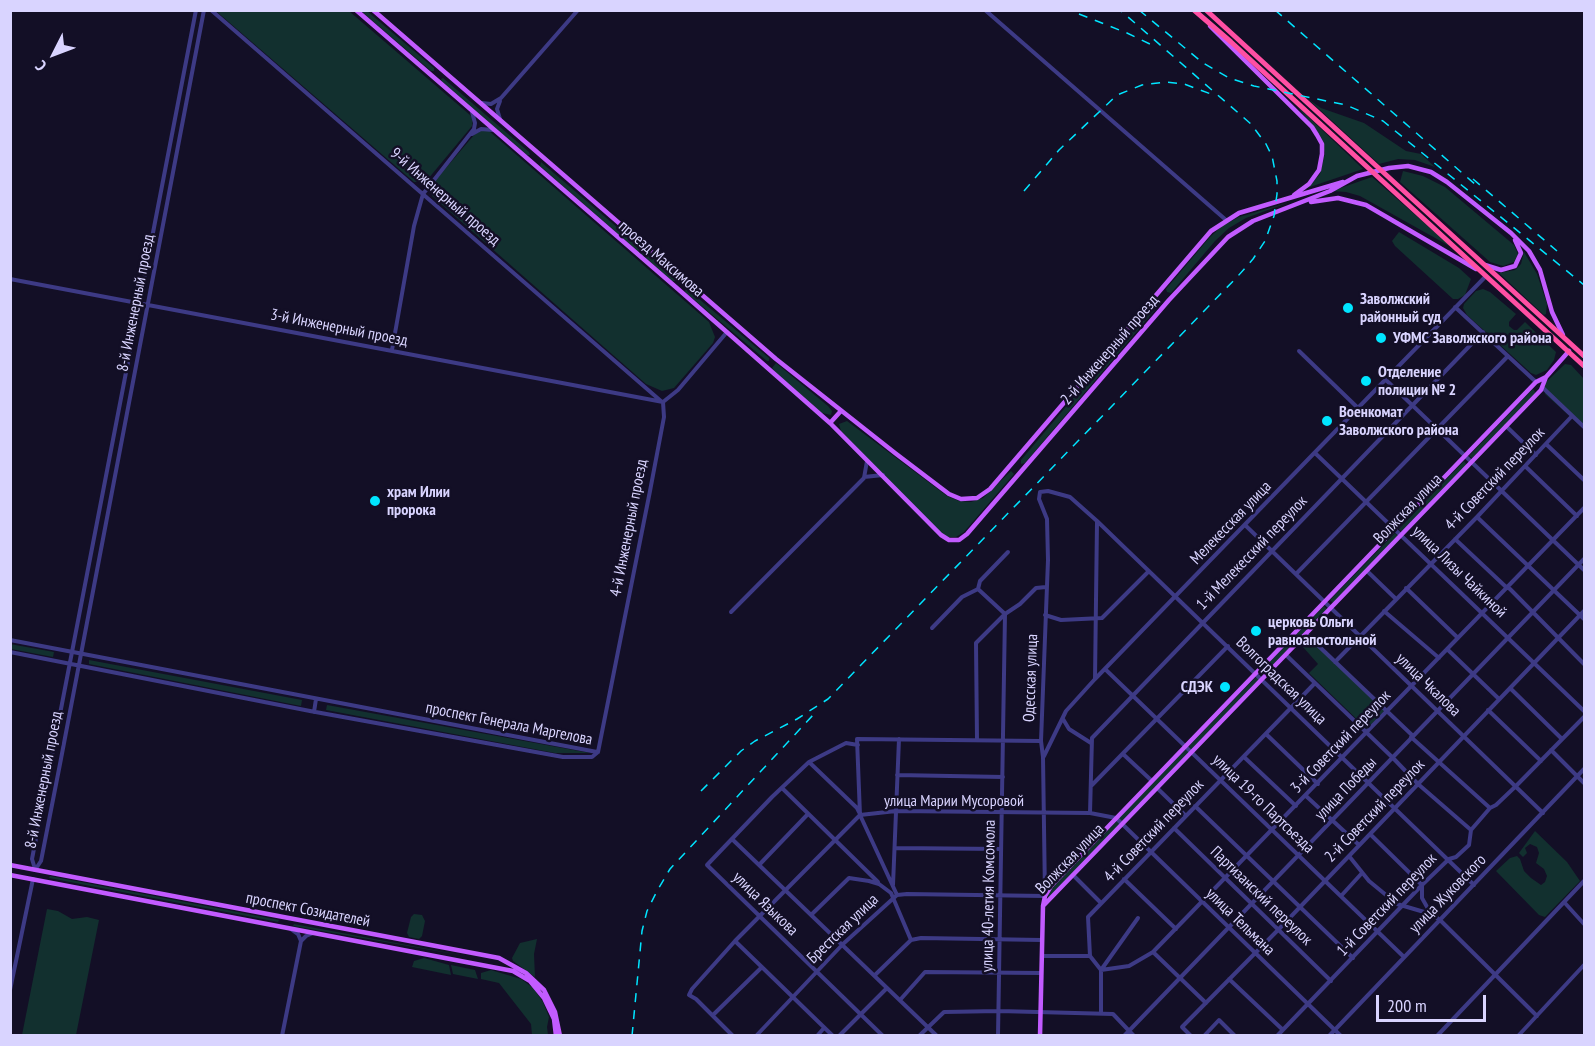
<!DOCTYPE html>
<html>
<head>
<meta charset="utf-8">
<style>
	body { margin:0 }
	#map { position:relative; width:1595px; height:1046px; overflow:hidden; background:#130f26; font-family:"PT Sans Narrow",sans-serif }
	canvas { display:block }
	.frame { position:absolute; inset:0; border:12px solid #d9d4ff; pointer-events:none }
	.north { position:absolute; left:24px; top:24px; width:60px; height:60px; -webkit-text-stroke:4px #130f26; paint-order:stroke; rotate:228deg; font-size:16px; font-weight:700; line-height:24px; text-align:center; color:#d9d4ff }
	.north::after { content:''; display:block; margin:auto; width:21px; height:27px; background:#d9d4ff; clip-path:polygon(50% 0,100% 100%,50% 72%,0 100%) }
	.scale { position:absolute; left:1376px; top:995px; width:110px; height:27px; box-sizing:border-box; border:3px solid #d9d4ff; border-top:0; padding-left:8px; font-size:18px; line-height:21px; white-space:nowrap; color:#d9d4ff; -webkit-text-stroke:4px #130f26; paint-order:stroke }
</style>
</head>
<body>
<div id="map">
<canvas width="1595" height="1046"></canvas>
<div class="frame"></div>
<div class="north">С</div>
<div class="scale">200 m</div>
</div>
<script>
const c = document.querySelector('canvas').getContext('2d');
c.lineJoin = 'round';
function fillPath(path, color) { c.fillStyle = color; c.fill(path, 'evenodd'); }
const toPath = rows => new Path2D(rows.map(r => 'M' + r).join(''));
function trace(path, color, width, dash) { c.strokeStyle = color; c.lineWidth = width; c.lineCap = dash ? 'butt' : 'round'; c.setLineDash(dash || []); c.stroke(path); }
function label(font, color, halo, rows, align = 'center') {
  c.font = font + ' "PT Sans Narrow",sans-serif'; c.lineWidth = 5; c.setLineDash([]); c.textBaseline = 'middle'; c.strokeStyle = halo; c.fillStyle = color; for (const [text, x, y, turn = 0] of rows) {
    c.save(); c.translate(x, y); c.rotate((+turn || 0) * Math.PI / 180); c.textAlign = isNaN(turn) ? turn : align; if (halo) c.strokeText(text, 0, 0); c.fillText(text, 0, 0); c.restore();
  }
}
const green = toPath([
	[216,11,349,11,470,115,473,118,472,126,428,179,424,182,414,182],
	[361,11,367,11,434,68,434,71,431,71],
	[443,78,529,152,530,155,527,155,442,82,441,79],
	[1308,99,1321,108,1364,123,1406,151,1421,154,1435,167,1415,160,1398,159,1379,164],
	[1296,105,1363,169,1301,190,1313,182,1320,174,1325,153,1318,132],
	[484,129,488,130,709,322,715,337,713,343,674,388,662,391,646,384,432,196,430,189,434,182,474,135],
	[541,162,675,277,676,281,672,281,540,166],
	[1403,171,1423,176,1445,187,1514,245,1518,254,1514,262,1503,266,1490,262,1400,182],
	[1372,177,1453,248,1360,196,1346,192,1332,191],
	[1290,202,1246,218,1229,228,1215,241,1171,293,1167,292,1166,289,1209,238,1222,226,1239,217],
	[1399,232,1459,268,1471,279,1465,295,1458,299,1453,299,1395,246,1392,241],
	[1524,252,1537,274,1547,304,1546,314,1544,315,1499,273,1515,270,1521,264],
	[686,288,769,358,769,361,767,361,685,292],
	[1483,289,1490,292,1516,314,1509,322,1509,326,1514,330,1517,330,1525,322,1556,352,1554,360,1547,370,1536,375,1531,373,1467,315,1463,308,1464,304,1476,291],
	[1156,300,1159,300,1160,304,1025,463,1021,464,1021,460],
	[776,363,828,406,832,411,831,415,822,413,777,374,772,368],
	[1565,364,1571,365,1584,379,1584,429,1545,394,1545,383],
	[1533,389,1536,393,1472,458,1469,456],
	[847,421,947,496,959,501,971,502,983,498,1010,472,1011,471,1014,474,964,532,956,537,949,537,942,534,841,431,839,424],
	[1464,461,1467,465,1402,532,1399,529],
	[1395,533,1398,536,1333,603,1330,600],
	[1324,606,1327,609,1262,676,1259,673],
	[1311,639,1385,710,1367,729,1309,673,1318,664,1303,647],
	[10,644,54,652,53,657,11,649],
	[89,660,302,700,301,706,89,664],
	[1257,676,1260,679,1192,750,1189,746],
	[327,705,590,753,555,753,326,710],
	[1186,749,1190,752,1121,823,1118,819],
	[1117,821,1120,824,1047,901,1050,890],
	[1535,831,1567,862,1580,881,1545,917,1539,915,1496,871,1510,858,1517,856,1520,859,1524,871,1531,878,1541,885,1545,882,1547,876,1544,869,1536,863,1539,853,1537,847,1530,844,1525,848,1527,853,1523,857,1519,853],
	[50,876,279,920,278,922,49,878],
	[47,909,58,911,72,919,87,917,99,920,76,1035,22,1035],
	[414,914,422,915,425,921,422,936,419,939,409,937,407,933,411,917],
	[294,924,471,957,293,926],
	[537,939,534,954,535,977,513,961,512,958,520,943],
	[424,958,449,965,451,975,412,967,414,961],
	[451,965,475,970,478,979,453,974],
	[491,970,521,979,533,988,543,1002,549,1017,547,1027,548,1035,532,1035,531,1024,499,983,481,979,481,973]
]);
const minor = toPath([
	[211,10,662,402],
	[985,10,1226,220],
	[500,101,497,109,500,119],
	[482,103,491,104,501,98,578,10],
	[472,134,481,129,493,130],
	[10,279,663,402],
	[1455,307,1536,382],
	[392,350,414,226,423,194,474,129,475,123,472,112],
	[1299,351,1359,409],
	[1386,380,1584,570],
	[1542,387,1584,427],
	[663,402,678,390,727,332],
	[1506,426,1536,455],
	[1546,444,1584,480],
	[1315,453,1584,711],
	[1525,466,1577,516],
	[864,477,883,475],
	[1477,517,1584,619],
	[1245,525,1543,813],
	[1455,539,1505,586,1510,589,1584,664],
	[1367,571,1396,599],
	[1296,574,1508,356],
	[1406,588,1458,638],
	[978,589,1005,614,998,1036],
	[1384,611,1439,658],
	[731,612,864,478,867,461],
	[1045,615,1061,620,1102,618,1149,571],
	[932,628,962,597,978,589,980,581,1008,552],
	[1306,634,1413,736],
	[10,640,597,752],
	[1447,649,1499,699],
	[10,652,310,711,563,757,592,757,598,752],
	[1286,655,1393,758,1418,784,1471,830],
	[1335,662,1477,517,1572,416],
	[1105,669,1404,957],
	[1095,679,1097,522],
	[1510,688,1562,739],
	[1488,710,1541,761],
	[314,712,316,699],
	[1063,719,1069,729,1091,743],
	[1266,734,1318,784],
	[1411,737,1490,808],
	[977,740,976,643,1005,614,1020,604,1036,588,1046,587],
	[858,745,846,743,809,762,772,797,707,865,883,1036],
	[1551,750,1584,783],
	[598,752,650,491,664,417,663,402],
	[1123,754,1152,781],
	[1044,756,1066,711,1095,679,1486,276],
	[1244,757,1296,806],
	[809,762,857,808,859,812],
	[897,775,1003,777],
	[1092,785,1228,646],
	[782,788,878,882],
	[1157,788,1186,816],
	[1306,796,1359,845],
	[1195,806,1353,958],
	[1090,813,1092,738,1483,332],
	[1174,828,1331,981],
	[1370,834,1422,885,1422,898,1431,914],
	[733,840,937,1036],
	[895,848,1001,849],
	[1349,856,1369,881,1397,904,1431,914,1440,920,1537,1016],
	[759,865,807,815],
	[35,869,32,859,196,10],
	[35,870,41,861,60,764,204,10],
	[1073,875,1101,903],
	[1124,879,1176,929],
	[893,885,899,739],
	[897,895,860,815,857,739,1041,741],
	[1341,896,1362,873],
	[1564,902,1584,924],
	[811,915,849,878,869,881,879,884,891,893,911,940],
	[301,941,306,936,313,933],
	[735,941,833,1036],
	[1153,952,1206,1003],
	[1042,956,1090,956],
	[1090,956,1088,917,1315,683],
	[1090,956,1101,970],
	[1101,970,1129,966,1153,952,1584,508],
	[875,975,911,940,921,938,1042,940],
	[1229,979,1283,1030],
	[10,990,33,879],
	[900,1000,925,972,1041,973],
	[1101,1013,1101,970,1138,918],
	[713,1015,762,967],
	[282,1036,301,941,298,934,291,929],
	[733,1036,696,999,689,995,692,989,735,941,860,815,896,811,1090,813,1116,818,1341,1036],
	[756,1036,843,944,897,895,907,894,1045,896,1043,757,1041,741,1048,560,1047,519,1039,499,1040,492,1048,491,1070,497,1097,521,1474,885],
	[817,1036,824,1028],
	[839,1036,887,988],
	[919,1036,944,1012,999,1011,1113,1014,1134,1036],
	[1124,1036,1584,559],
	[1191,1036,1182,1027,1278,930,1584,611],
	[1204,1036,1219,1020,1235,1036],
	[1277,1036,1422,885,1449,859,1456,857,1469,845,1471,830,1490,808,1496,805,1516,786,1584,717],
	[1329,1036,1584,769],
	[1437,1036,1584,881],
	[1518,1036,1584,965]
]);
const major = toPath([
	[356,10,678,289,830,423,941,535,949,540,959,540,967,534,1169,300,1228,237,1253,221,1330,191,1357,176,1389,168,1408,166,1431,172,1447,182,1511,233,1529,251,1540,270,1552,312,1563,335],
	[373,10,776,359,895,453,949,494,961,499,977,498,990,489,1211,231,1239,213,1343,182],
	[1210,26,1312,127,1317,135,1322,144,1322,154,1319,170,1309,184,1294,195],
	[1311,202,1338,198,1366,205,1476,269],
	[1485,265,1501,270,1515,266,1521,253,1515,240],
	[830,423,840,412],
	[10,865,499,958,526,973,544,990,555,1012,560,1036],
	[10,875,513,971,530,981,544,998,554,1019,556,1036],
	[1043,906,1541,390,1546,377,1569,351],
	[1040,1036,1043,906,1045,896,1051,886,1536,382,1546,377]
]);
const highway = toPath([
	[1194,10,1231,42,1584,366],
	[1206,10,1584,356]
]);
const rail = toPath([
	[1139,10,1203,63,1229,78,1254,86,1346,105,1383,121,1584,285],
	[1275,10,1476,185],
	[1079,14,1127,33,1154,46],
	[1473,179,1557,251],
	[1024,191,1059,150,1117,95,1142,85,1165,82,1184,84,1211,94],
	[701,791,741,751,755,741,797,719,828,699,1238,276,1253,259,1265,241,1274,216,1277,194,1277,181,1272,156,1266,144,1251,124,1120,10],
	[632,1036,642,931,647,911,657,891,670,869,814,714]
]);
const markers = [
	[1348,308,6,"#00e5ff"],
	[1381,338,6,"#00e5ff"],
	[1366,381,6,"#00e5ff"],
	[1327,421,6,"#00e5ff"],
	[375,501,6,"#00e5ff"],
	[1256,631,6,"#00e5ff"],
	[1225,687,6,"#00e5ff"]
];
const streetNames = [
	["9-й Инженерный проезд",445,197,41],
	["проезд Максимова",661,259,41],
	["8-й Инженерный проезд",136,303,-79],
	["3-й Инженерный проезд",339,328,11],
	["2-й Инженерный проезд",1110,350,-49],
	["4-й Советский переулок",1495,479,-46],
	["Волжская улица",1408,509,-46],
	["Мелекесская улица",1231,523,-46],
	["4-й Инженерный проезд",629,528,-79],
	["1-й Мелекесский переулок",1252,553,-46],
	["улица Лизы Чайкиной",1459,572,44],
	["Одесская улица",1031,678,-88],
	["Волгоградская улица",1281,681,44],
	["улица Чкалова",1428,685,44],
	["проспект Генерала Маргелова",509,724,11],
	["3-й Советский переулок",1341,742,-46],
	["8-й Инженерный проезд",44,780,-79],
	["улица Победы",1346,789,-46],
	["улица Марии Мусоровой",954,801],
	["улица 19-го Партсъезда",1263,804,44],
	["2-й Советский переулок",1375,811,-46],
	["4-й Советский переулок",1154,831,-46],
	["Волжская улица",1070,859,-46],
	["улица Жуковского",1448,894,-46],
	["улица 40-летия Комсомола",989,896,-89],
	["Партизанский переулок",1261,896,44],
	["улица Языкова",765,904,44],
	["1-й Советский переулок",1387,905,-46],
	["проспект Созидателей",308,910,11],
	["улица Тельмана",1240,922,44],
	["Брестская улица",843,929,-44]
];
const poiNames = [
	["Заволжский",1360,299],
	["районный суд",1360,317],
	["УФМС Заволжского района",1393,338],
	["Отделение",1378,372],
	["полиции № 2",1378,390],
	["Военкомат",1339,412],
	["Заволжского района",1339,430],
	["храм Илии",387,492],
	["пророка",387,510],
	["церковь Ольги",1268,622],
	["равноапостольной",1268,640],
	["СДЭК",1213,687,"right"]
];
fillPath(green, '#12302f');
trace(minor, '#3d3a85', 4);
trace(major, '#c25bff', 4.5);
trace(highway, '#ff4fa3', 5);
trace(rail, '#00e5ff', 1.5, [9, 8]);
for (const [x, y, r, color] of markers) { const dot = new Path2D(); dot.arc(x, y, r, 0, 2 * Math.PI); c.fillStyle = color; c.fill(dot); trace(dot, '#130f26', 2); }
label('16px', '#d9d4ff', '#130f26', streetNames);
label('bold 16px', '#d9d4ff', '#130f26', poiNames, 'left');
</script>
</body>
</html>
